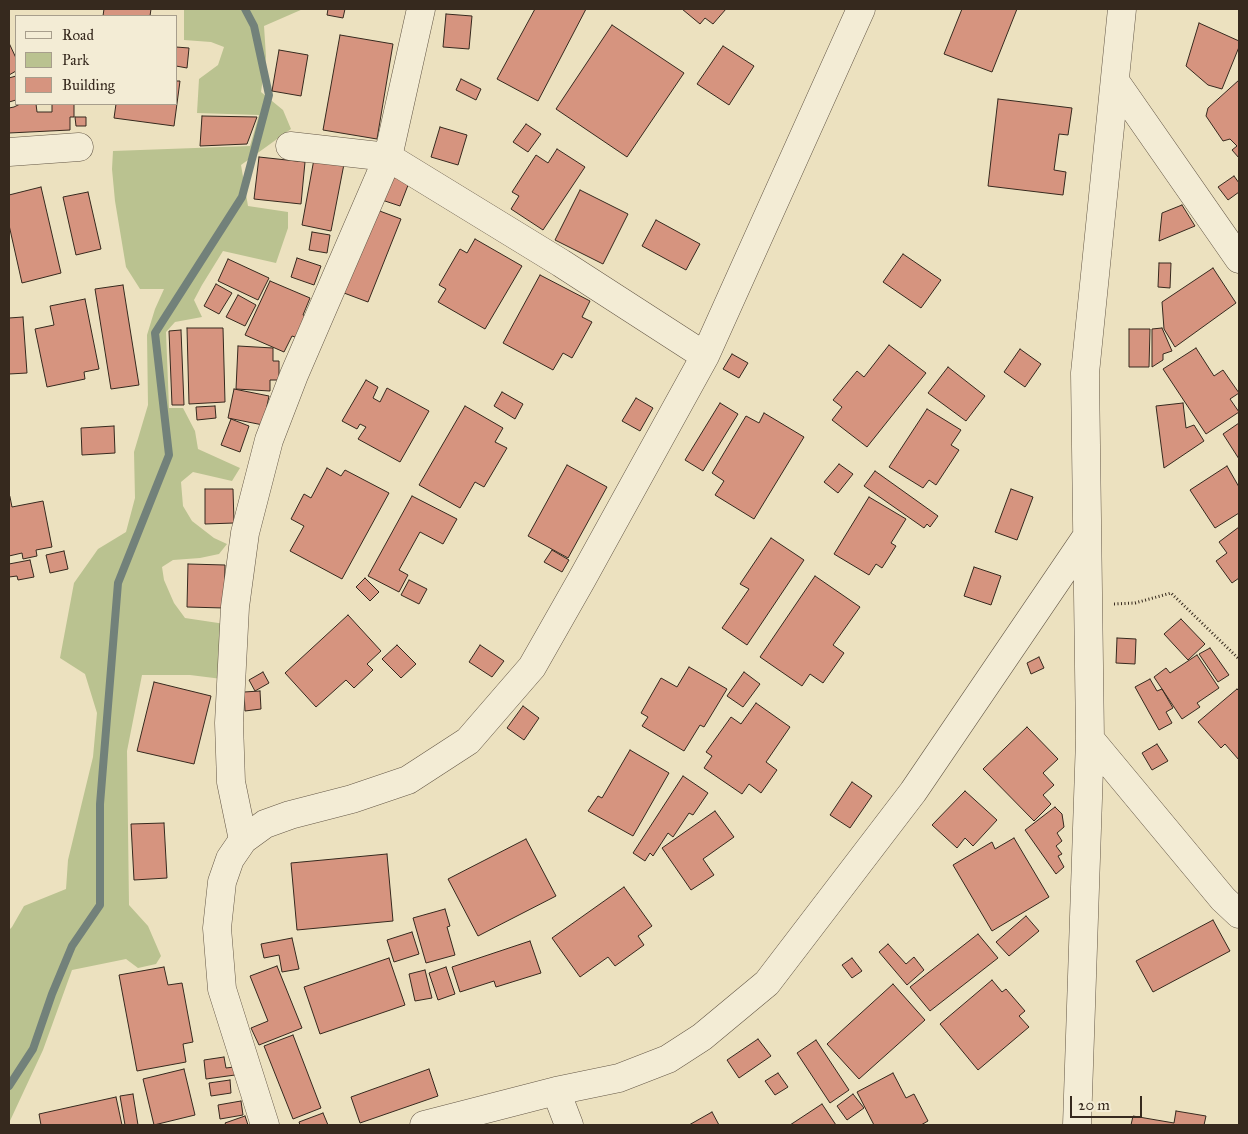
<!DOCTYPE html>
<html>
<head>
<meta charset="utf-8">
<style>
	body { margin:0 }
	#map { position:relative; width:1248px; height:1134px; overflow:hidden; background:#ece1bf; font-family:"IM FELL Great Primer",serif }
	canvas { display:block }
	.frame { position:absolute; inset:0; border:10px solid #36291e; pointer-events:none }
	.legend { position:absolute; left:15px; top:15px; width:162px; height:90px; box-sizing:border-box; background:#f3ecd5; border:1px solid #a79e8c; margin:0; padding:6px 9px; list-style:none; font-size:15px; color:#36291e }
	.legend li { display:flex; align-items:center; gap:10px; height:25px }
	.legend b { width:25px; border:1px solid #a79e8c }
	.scale { position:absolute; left:1070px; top:1096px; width:72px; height:22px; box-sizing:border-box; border:2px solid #36291e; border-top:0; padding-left:6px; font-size:15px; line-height:18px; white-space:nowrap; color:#36291e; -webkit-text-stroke:4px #f3ecd5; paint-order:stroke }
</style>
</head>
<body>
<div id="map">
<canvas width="1248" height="1134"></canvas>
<div class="frame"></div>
<ul class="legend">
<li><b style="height:6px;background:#f3ecd5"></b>Road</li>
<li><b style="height:14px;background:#bac290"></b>Park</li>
<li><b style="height:14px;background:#d6947f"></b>Building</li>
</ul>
<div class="scale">20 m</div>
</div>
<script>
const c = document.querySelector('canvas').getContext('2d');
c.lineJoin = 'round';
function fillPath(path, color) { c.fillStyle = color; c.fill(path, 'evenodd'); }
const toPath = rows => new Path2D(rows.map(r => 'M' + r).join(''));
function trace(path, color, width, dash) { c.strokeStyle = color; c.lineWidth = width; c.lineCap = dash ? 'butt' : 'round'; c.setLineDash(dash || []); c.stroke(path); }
const green = toPath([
	[184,9,303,9,264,26,266,57,261,92,283,110,291,129,241,165,248,206,288,212,288,228,276,263,223,251,202,285,194,300,202,317,175,322,166,332,169,408,183,408,195,431,198,449,240,468,232,481,193,472,181,482,183,506,192,521,214,538,227,544,219,554,200,558,173,560,162,567,164,580,174,603,185,618,225,624,222,679,190,675,142,675,127,751,129,905,148,926,161,956,156,964,138,968,126,959,72,970,43,1050,9,1123,9,930,12,927,24,906,66,889,68,860,93,757,97,713,85,674,60,658,74,583,98,549,126,532,135,498,134,452,148,405,147,335,155,309,164,289,140,289,126,267,115,201,112,169,113,151,250,146,259,115,197,113,199,79,218,65,224,47,211,42,184,40]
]);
const stream = toPath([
	[9,1086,33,1049,52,994,72,946,100,905,100,804,118,583,169,455,155,333,242,197,269,95,254,26,245,9]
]);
const building = toPath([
	[104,9,151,9,150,16,103,16,104,9],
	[328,9,345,9,343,18,327,15,328,9],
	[535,9,586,9,538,101,497,79,535,9],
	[682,9,726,9,713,24,705,18,700,24,682,9],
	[962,9,1017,9,992,72,944,54,962,9],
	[446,14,472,16,469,49,443,47,446,14],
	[1199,23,1239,41,1239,47,1222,89,1208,85,1186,66,1199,23],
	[612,25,684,73,627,157,556,109,612,25],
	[340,35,393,44,377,139,323,130,340,35],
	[9,43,16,58,16,71,9,75,9,43],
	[723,46,754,66,729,105,697,84,723,46],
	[176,47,189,48,187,68,176,66,176,47],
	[279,50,308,55,301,96,272,91,279,50],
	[16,76,16,100,9,102,9,78,16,76],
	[461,79,481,89,476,100,456,90,461,79],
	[1239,80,1239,158,1232,150,1237,146,1230,139,1223,141,1206,116,1208,108,1239,80],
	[176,81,180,81,174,126,114,118,116,104,176,104,176,81],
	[998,99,1072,108,1068,135,1059,134,1054,170,1066,172,1063,195,988,186,998,99],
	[20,104,36,104,37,112,52,112,52,104,74,104,74,117,70,117,70,130,9,133,9,108,14,107,20,104],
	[202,116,257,117,247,144,200,146,202,116],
	[75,117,86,117,86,126,76,126,75,117],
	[526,124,541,134,528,152,513,142,526,124],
	[440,127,467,135,458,165,431,157,440,127],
	[557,149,585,167,543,230,511,209,519,196,512,192,536,155,548,163,557,149],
	[259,157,305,162,301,204,254,199,259,157],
	[314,159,344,164,331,231,302,225,314,159],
	[389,172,410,180,400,206,379,199,389,172],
	[1234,176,1239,183,1239,192,1228,200,1218,187,1234,176],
	[41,187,61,273,22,283,9,225,9,195,41,187],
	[580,190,628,214,603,264,555,240,580,190],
	[88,192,101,249,76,255,63,197,88,192],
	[1182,205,1195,226,1159,241,1162,213,1182,205],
	[377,210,401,219,368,302,344,293,377,210],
	[656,220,700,244,686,270,642,246,656,220],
	[312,232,330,235,327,253,309,250,312,232],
	[475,239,522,266,485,329,438,302,446,289,439,285,460,249,467,253,475,239],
	[903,254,941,280,921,308,883,282,903,254],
	[297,258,321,266,314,285,291,277,297,258],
	[228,259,269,278,258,300,218,281,228,259],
	[1159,263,1171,263,1170,288,1158,287,1159,263],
	[1213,268,1236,303,1175,347,1164,329,1162,302,1213,268],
	[540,275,590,301,582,317,592,322,572,358,563,353,553,370,503,343,540,275],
	[270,281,310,298,303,315,308,317,298,338,292,336,284,352,245,335,270,281],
	[216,284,232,293,219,314,204,306,216,284],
	[123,285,139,385,111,389,95,289,123,285],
	[238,295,256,305,245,326,226,317,238,295],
	[85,299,99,369,84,372,85,379,47,387,35,329,54,325,50,306,85,299],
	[23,317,27,373,9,374,9,318,23,317],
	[187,328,223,328,225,402,189,404,187,328],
	[1162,328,1172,351,1163,354,1163,360,1152,367,1152,329,1162,328],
	[1129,329,1150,329,1149,367,1129,367,1129,329],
	[181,330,184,405,172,405,169,331,181,330],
	[889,345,926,373,867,447,832,420,842,407,833,400,857,371,864,377,889,345],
	[238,346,273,348,273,361,279,361,279,380,270,380,270,391,236,389,238,346],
	[1196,348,1214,376,1223,370,1239,393,1230,399,1239,412,1206,434,1163,369,1196,348],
	[1020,349,1041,364,1025,387,1004,372,1020,349],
	[732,354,748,363,739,378,723,369,732,354],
	[948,367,985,396,966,421,928,393,948,367],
	[366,380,378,387,373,398,380,402,387,388,429,411,400,462,358,439,366,427,360,424,357,429,342,421,366,380],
	[234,389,269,396,263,425,228,418,234,389],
	[502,392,523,404,515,419,494,406,502,392],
	[636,398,653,408,640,431,622,421,636,398],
	[720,403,738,414,703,471,685,460,720,403],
	[1183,403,1186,428,1194,425,1204,441,1164,468,1156,406,1183,403],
	[215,406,216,418,197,420,196,407,215,406],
	[465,406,503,428,495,442,507,448,484,487,475,482,460,508,419,485,465,406],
	[927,409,961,430,951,445,959,450,936,485,929,480,923,488,889,467,927,409],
	[764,413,804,437,754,519,715,495,724,481,712,473,746,416,759,423,764,413],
	[231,419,249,426,240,452,221,445,231,419],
	[1239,423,1239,459,1223,434,1239,423],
	[114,426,115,453,82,455,81,428,114,426],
	[839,464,853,474,838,493,824,482,839,464],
	[567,465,607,487,568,558,528,536,567,465],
	[1227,466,1239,487,1239,513,1215,528,1190,490,1227,466],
	[327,468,341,476,345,470,389,493,342,579,290,551,304,526,291,519,304,494,311,498,327,468],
	[875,471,938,516,930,527,927,524,924,528,864,486,875,471],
	[205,489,233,489,234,523,205,524,205,489],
	[1011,489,1033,497,1017,540,995,532,1011,489],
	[412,496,457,519,443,544,420,532,399,570,408,575,399,592,368,576,412,496],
	[10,497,12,507,43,501,52,547,36,550,37,556,23,559,22,553,9,556,9,498,10,497],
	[869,497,906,519,891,543,896,546,882,568,876,564,869,575,834,554,869,497],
	[1239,527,1239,578,1232,583,1216,561,1227,553,1219,542,1239,527],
	[771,538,804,560,747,645,722,628,749,589,740,584,771,538],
	[552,550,569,560,562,572,544,562,552,550],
	[64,551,68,569,50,573,46,555,64,551],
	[30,560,34,577,18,580,17,576,9,577,9,564,30,560],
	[188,564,225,565,224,608,187,607,188,564],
	[974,567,1001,576,991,605,964,596,974,567],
	[815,576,860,607,833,645,844,653,823,683,810,674,802,686,760,657,815,576],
	[365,578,379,592,370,601,356,587,365,578],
	[409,580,427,589,419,604,401,595,409,580],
	[348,615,381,651,367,664,373,670,354,688,346,680,316,707,285,673,348,615],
	[1181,619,1205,644,1188,660,1164,634,1181,619],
	[1117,638,1136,639,1135,664,1116,663,1117,638],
	[397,645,416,664,401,678,382,659,397,645],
	[480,645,504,661,492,677,469,662,480,645],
	[1210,648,1229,675,1218,682,1199,654,1210,648],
	[1197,655,1219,688,1197,703,1200,707,1182,719,1154,677,1166,668,1170,673,1197,655],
	[1039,657,1044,668,1031,674,1027,663,1039,657],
	[689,667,727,689,704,727,700,725,684,751,642,726,648,717,641,713,661,678,677,687,689,667],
	[263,672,269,683,255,691,249,680,263,672],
	[744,672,760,684,743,707,727,696,744,672],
	[1150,679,1157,691,1162,689,1173,708,1166,712,1172,723,1159,730,1135,687,1150,679],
	[154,682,211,696,194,764,137,751,154,682],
	[1237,689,1239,691,1239,760,1225,744,1221,748,1198,722,1237,689],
	[260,691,261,709,245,711,244,692,260,691],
	[756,703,790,727,766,762,777,770,761,793,749,784,742,794,704,768,712,756,706,752,731,717,741,724,756,703],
	[523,706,539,718,524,740,507,728,523,706],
	[1027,727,1058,759,1043,773,1054,785,1043,795,1051,804,1034,821,983,769,1027,727],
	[1157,744,1168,761,1152,770,1142,753,1157,744],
	[630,750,669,773,633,836,588,811,598,796,602,798,630,750],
	[683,776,708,793,693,815,689,813,673,837,668,833,653,856,650,853,645,861,633,853,683,776],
	[852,782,872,796,850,828,830,815,852,782],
	[965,791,997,820,973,846,965,838,957,848,932,825,965,791],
	[1055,807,1062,814,1064,827,1057,833,1062,841,1056,846,1062,854,1058,856,1064,867,1056,874,1025,830,1055,807],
	[715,811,734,837,703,859,714,875,691,890,662,848,715,811],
	[164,823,167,878,134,880,131,824,164,823],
	[1014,838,1049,897,992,931,953,865,992,842,995,849,1014,838],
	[526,839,556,896,478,936,448,879,526,839],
	[387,854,393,921,297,930,291,863,387,854],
	[624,887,652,926,638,936,644,945,615,966,608,957,580,977,552,938,624,887],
	[445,909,450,926,447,927,455,955,426,963,413,918,445,909],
	[1026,916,1039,931,1009,956,996,942,1026,916],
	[1213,920,1230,951,1153,992,1136,961,1213,920],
	[412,932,419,954,394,962,387,940,412,932],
	[978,934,998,958,930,1011,910,987,978,934],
	[292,938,299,969,282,972,279,955,264,958,261,944,292,938],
	[530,941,541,973,496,987,494,981,460,992,452,967,530,941],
	[888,944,906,964,914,957,924,970,907,985,879,952,888,944],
	[389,958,405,1005,320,1034,304,987,389,958],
	[852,958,862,971,852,978,842,965,852,958],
	[277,966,302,1028,259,1045,251,1028,268,1021,250,976,277,966],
	[164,967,168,985,182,983,193,1042,183,1044,186,1062,137,1071,119,975,164,967],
	[446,967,455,994,438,1000,429,973,446,967],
	[425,970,432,998,415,1001,409,974,425,970],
	[992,980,1002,992,1006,989,1025,1011,1019,1016,1029,1027,978,1070,940,1024,992,980],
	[893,984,925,1020,859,1079,827,1044,893,984],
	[293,1035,321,1108,293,1119,264,1046,293,1035],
	[758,1039,771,1056,739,1078,727,1060,758,1039],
	[816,1040,849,1090,830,1103,797,1053,816,1040],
	[224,1057,226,1068,234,1067,235,1075,206,1079,204,1060,224,1057],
	[184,1069,195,1115,154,1125,143,1079,184,1069],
	[429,1069,438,1096,360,1123,351,1097,429,1069],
	[778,1073,788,1087,775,1095,765,1081,778,1073],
	[893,1073,906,1098,914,1094,928,1121,921,1125,874,1125,857,1092,893,1073],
	[230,1080,231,1093,211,1096,209,1083,230,1080],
	[133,1094,138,1125,125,1125,120,1096,133,1094],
	[853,1094,864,1108,847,1120,837,1106,853,1094],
	[116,1097,122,1125,41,1125,39,1114,116,1097],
	[241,1101,243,1115,220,1119,218,1105,241,1101],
	[822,1104,836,1125,790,1125,822,1104],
	[1176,1111,1206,1116,1204,1125,1131,1125,1133,1116,1174,1123,1176,1111],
	[712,1112,719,1125,689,1125,712,1112],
	[323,1113,328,1125,300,1125,299,1122,323,1113],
	[245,1116,248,1125,226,1125,225,1123,245,1116]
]);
const path = toPath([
	[1114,604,1135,603,1171,593,1239,659]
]);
const minor = toPath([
	[1115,81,1239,259],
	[290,146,388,157,561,263,705,356],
	[9,152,79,147],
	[1090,739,1223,899,1239,914],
	[243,840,231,782,229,723,235,607,245,533,269,440,294,375,388,157,421,9],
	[556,1091,569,1125],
	[265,1125,222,989,217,928,222,882,230,859,243,840,265,824,290,815,352,799,408,780,468,741,532,667,582,579,705,356,861,9],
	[424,1125,556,1091,619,1078,668,1059,702,1037,767,983,913,792,1087,536],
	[1077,1125,1090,739,1085,373,1122,9]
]);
fillPath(green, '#bac290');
trace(stream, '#72817a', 8);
fillPath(building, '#d6947f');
trace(building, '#36291e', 1);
trace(minor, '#645746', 29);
trace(path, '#36291e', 3, [1, 2.5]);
trace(minor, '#f3ecd5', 28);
</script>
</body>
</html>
